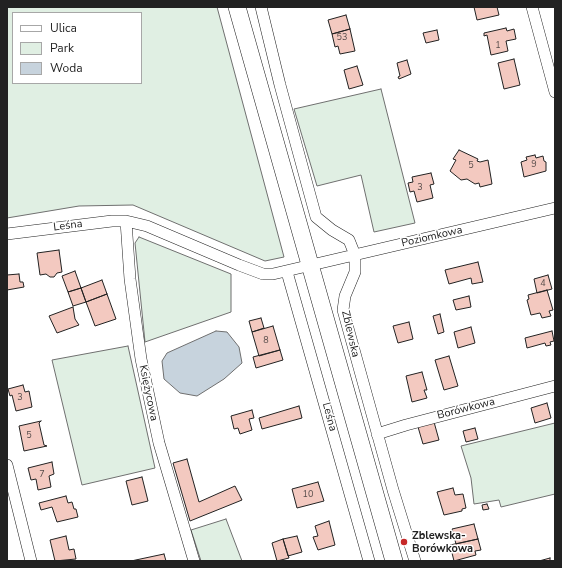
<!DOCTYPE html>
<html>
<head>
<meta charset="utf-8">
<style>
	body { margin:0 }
	#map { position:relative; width:562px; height:568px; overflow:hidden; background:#fff; font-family:"Nunito Sans",sans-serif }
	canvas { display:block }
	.frame { position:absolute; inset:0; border:8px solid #222; pointer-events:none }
	.legend { position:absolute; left:12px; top:12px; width:130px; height:72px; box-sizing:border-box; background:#fff; border:1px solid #a7a7a7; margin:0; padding:5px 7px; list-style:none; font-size:12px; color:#222 }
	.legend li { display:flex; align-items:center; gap:8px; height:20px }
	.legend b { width:20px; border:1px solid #a7a7a7 }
</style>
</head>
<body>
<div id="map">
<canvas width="562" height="568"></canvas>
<div class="frame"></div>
<ul class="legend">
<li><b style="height:5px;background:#fff"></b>Ulica</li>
<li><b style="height:11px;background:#e0efe3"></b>Park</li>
<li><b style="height:11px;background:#c7d3dd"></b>Woda</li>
</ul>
</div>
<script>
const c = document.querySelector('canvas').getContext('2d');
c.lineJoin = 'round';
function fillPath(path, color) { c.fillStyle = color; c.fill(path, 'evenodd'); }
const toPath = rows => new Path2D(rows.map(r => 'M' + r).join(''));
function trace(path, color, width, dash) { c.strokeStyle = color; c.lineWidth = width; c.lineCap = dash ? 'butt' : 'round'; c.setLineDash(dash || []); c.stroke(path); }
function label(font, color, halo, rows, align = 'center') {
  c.font = font + ' "Nunito Sans",sans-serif'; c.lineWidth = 3; c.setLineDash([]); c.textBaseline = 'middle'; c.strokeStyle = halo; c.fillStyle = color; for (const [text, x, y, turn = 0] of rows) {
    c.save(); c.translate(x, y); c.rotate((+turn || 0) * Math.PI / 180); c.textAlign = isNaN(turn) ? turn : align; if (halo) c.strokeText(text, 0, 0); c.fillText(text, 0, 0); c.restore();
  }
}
const green = toPath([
	[7,7,217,7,284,257,265,261,133,205,79,206,7,218,7,7],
	[13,13,141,13,141,83,13,83,13,13],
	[381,89,415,223,374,232,361,175,317,186,294,109,381,89],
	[139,237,231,274,231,312,145,342,135,243,139,237],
	[128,346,155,468,82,485,52,360,128,346],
	[555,423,555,494,501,507,499,500,474,504,471,478,461,446,555,423],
	[226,519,242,561,201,561,191,530,226,519]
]);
const water = toPath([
	[216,331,227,332,239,347,242,363,224,379,197,396,180,393,164,379,162,361,167,353,216,331]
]);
const building = toPath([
	[474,7,497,7,499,15,477,20,474,7],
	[346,15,350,29,332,34,328,20,346,15],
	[506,28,507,31,514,29,516,39,506,41,508,51,491,55,487,35,484,36,484,33,506,28],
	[350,29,355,51,340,54,338,46,335,47,332,34,350,29],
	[437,30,439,40,426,43,423,33,437,30],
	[514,59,520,85,504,89,498,63,514,59],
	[407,60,411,74,399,79,398,77,400,76,397,63,407,60],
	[357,66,363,85,349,89,344,70,357,66],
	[459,150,478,159,477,161,480,162,488,160,492,184,480,187,479,183,475,184,467,179,461,180,450,171,456,160,453,159,459,150],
	[535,155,536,158,543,156,544,161,546,162,546,171,524,177,521,162,527,160,526,157,535,155],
	[431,173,434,184,430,185,433,198,417,202,414,191,410,192,408,183,413,182,412,177,431,173],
	[59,250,62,272,57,273,54,277,50,277,46,274,40,275,37,253,59,250],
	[478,262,483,282,472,284,471,278,449,284,445,270,478,262],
	[75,271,81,288,68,292,62,276,75,271],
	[19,274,20,282,23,282,24,287,7,290,7,275,19,274],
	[548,275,552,289,537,293,534,279,548,275],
	[102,280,107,294,86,302,81,288,102,280],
	[81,288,86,302,73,306,68,292,81,288],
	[547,290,553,310,549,311,551,316,542,318,540,313,531,315,527,300,529,299,528,295,547,290],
	[107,294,116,319,95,326,86,302,107,294],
	[469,296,471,307,456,310,453,300,469,296],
	[73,307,75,319,79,325,57,333,49,316,73,307],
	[440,314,444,332,438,334,433,316,440,314],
	[261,318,264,328,252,332,249,321,261,318],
	[409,322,413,339,398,343,393,326,409,322],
	[273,326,280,350,259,356,252,332,273,326],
	[471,327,475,343,458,348,454,332,471,327],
	[552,331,554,341,550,342,551,345,546,346,545,343,527,348,525,338,552,331],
	[280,350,283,360,256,368,253,357,280,350],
	[449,356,458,386,444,390,435,360,449,356],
	[422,372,427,390,424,390,427,398,412,402,406,376,422,372],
	[23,385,25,392,29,391,32,407,16,411,12,395,10,396,8,389,23,385],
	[547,403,551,418,535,423,531,408,547,403],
	[299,406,302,418,262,429,259,418,299,406],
	[252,410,254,418,249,419,252,430,240,434,238,428,234,429,231,416,252,410],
	[41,421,39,423,44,445,47,446,24,451,19,426,41,421],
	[434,422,439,440,423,444,418,427,434,422],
	[475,428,478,439,466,442,463,431,475,428],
	[187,459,199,502,235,486,242,500,190,521,173,463,187,459],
	[52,462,54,474,49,476,51,487,38,490,36,479,31,480,28,468,52,462],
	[142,477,148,501,132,505,126,481,142,477],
	[318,482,324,501,297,508,292,489,318,482],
	[453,488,455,495,463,494,466,508,462,509,462,511,444,515,437,492,453,488],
	[66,496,68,503,72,502,74,509,76,509,78,517,57,522,52,507,41,510,39,503,66,496],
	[487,504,489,509,483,510,482,505,487,504],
	[329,521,335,545,318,550,313,537,318,536,315,526,329,521],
	[474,524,478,539,456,544,452,529,474,524],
	[66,536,69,550,74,549,76,559,55,561,50,540,66,536],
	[297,536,302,552,288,556,283,539,297,536],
	[283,539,289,558,277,561,272,543,283,539],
	[478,539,481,550,475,551,476,555,454,561,450,545,478,539],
	[164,554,166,561,131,561,164,554],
	[550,558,550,561,539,561,550,558]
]);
const street = toPath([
	[261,7,280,85,316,217,332,230,349,240,355,255,355,272,345,296,343,310,393,490,415,561],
	[532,7,555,92],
	[126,221,130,279,141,359,159,443,194,561],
	[7,234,112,221,126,221,147,226,239,265,263,274,273,274,555,208],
	[287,272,369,561],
	[377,434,406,425,555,386],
	[7,465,31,561]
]);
const primary = toPath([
	[237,7,394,561]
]);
const markers = [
	[404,542,4,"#c62828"]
];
const numberNames = [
	["53",342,38],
	["1",498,46],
	["9",534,165],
	["5",471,166],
	["3",420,188],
	["4",543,284],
	["8",266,341],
	["3",20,398],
	["5",29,436],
	["7",42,475],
	["10",308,495]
];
const streetNames = [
	["Leśna",68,226,-7],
	["Poziomkowa",432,237,-13],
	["Zblewska",350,334,77],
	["Księżycowa",148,393,78],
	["Borówkowa",466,409,-14],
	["Leśna",329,417,75]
];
const poiNames = [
	["Zblewska-",412,536],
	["Borówkowa",412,549]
];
fillPath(green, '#e0efe3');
trace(green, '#6f6f6f', 1);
fillPath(water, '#c7d3dd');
trace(water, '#6f6f6f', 1);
fillPath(building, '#f3c9c0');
trace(building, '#222', 1);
trace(street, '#222', 12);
trace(primary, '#222', 18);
trace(street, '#fff', 11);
trace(primary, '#fff', 17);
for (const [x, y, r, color] of markers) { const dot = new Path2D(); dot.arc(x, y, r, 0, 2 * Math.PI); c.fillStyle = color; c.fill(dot); trace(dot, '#fff', 1.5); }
label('9px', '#564c4a', null, numberNames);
label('11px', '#222', '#fff', streetNames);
label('bold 11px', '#222', '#fff', poiNames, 'left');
</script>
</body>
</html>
